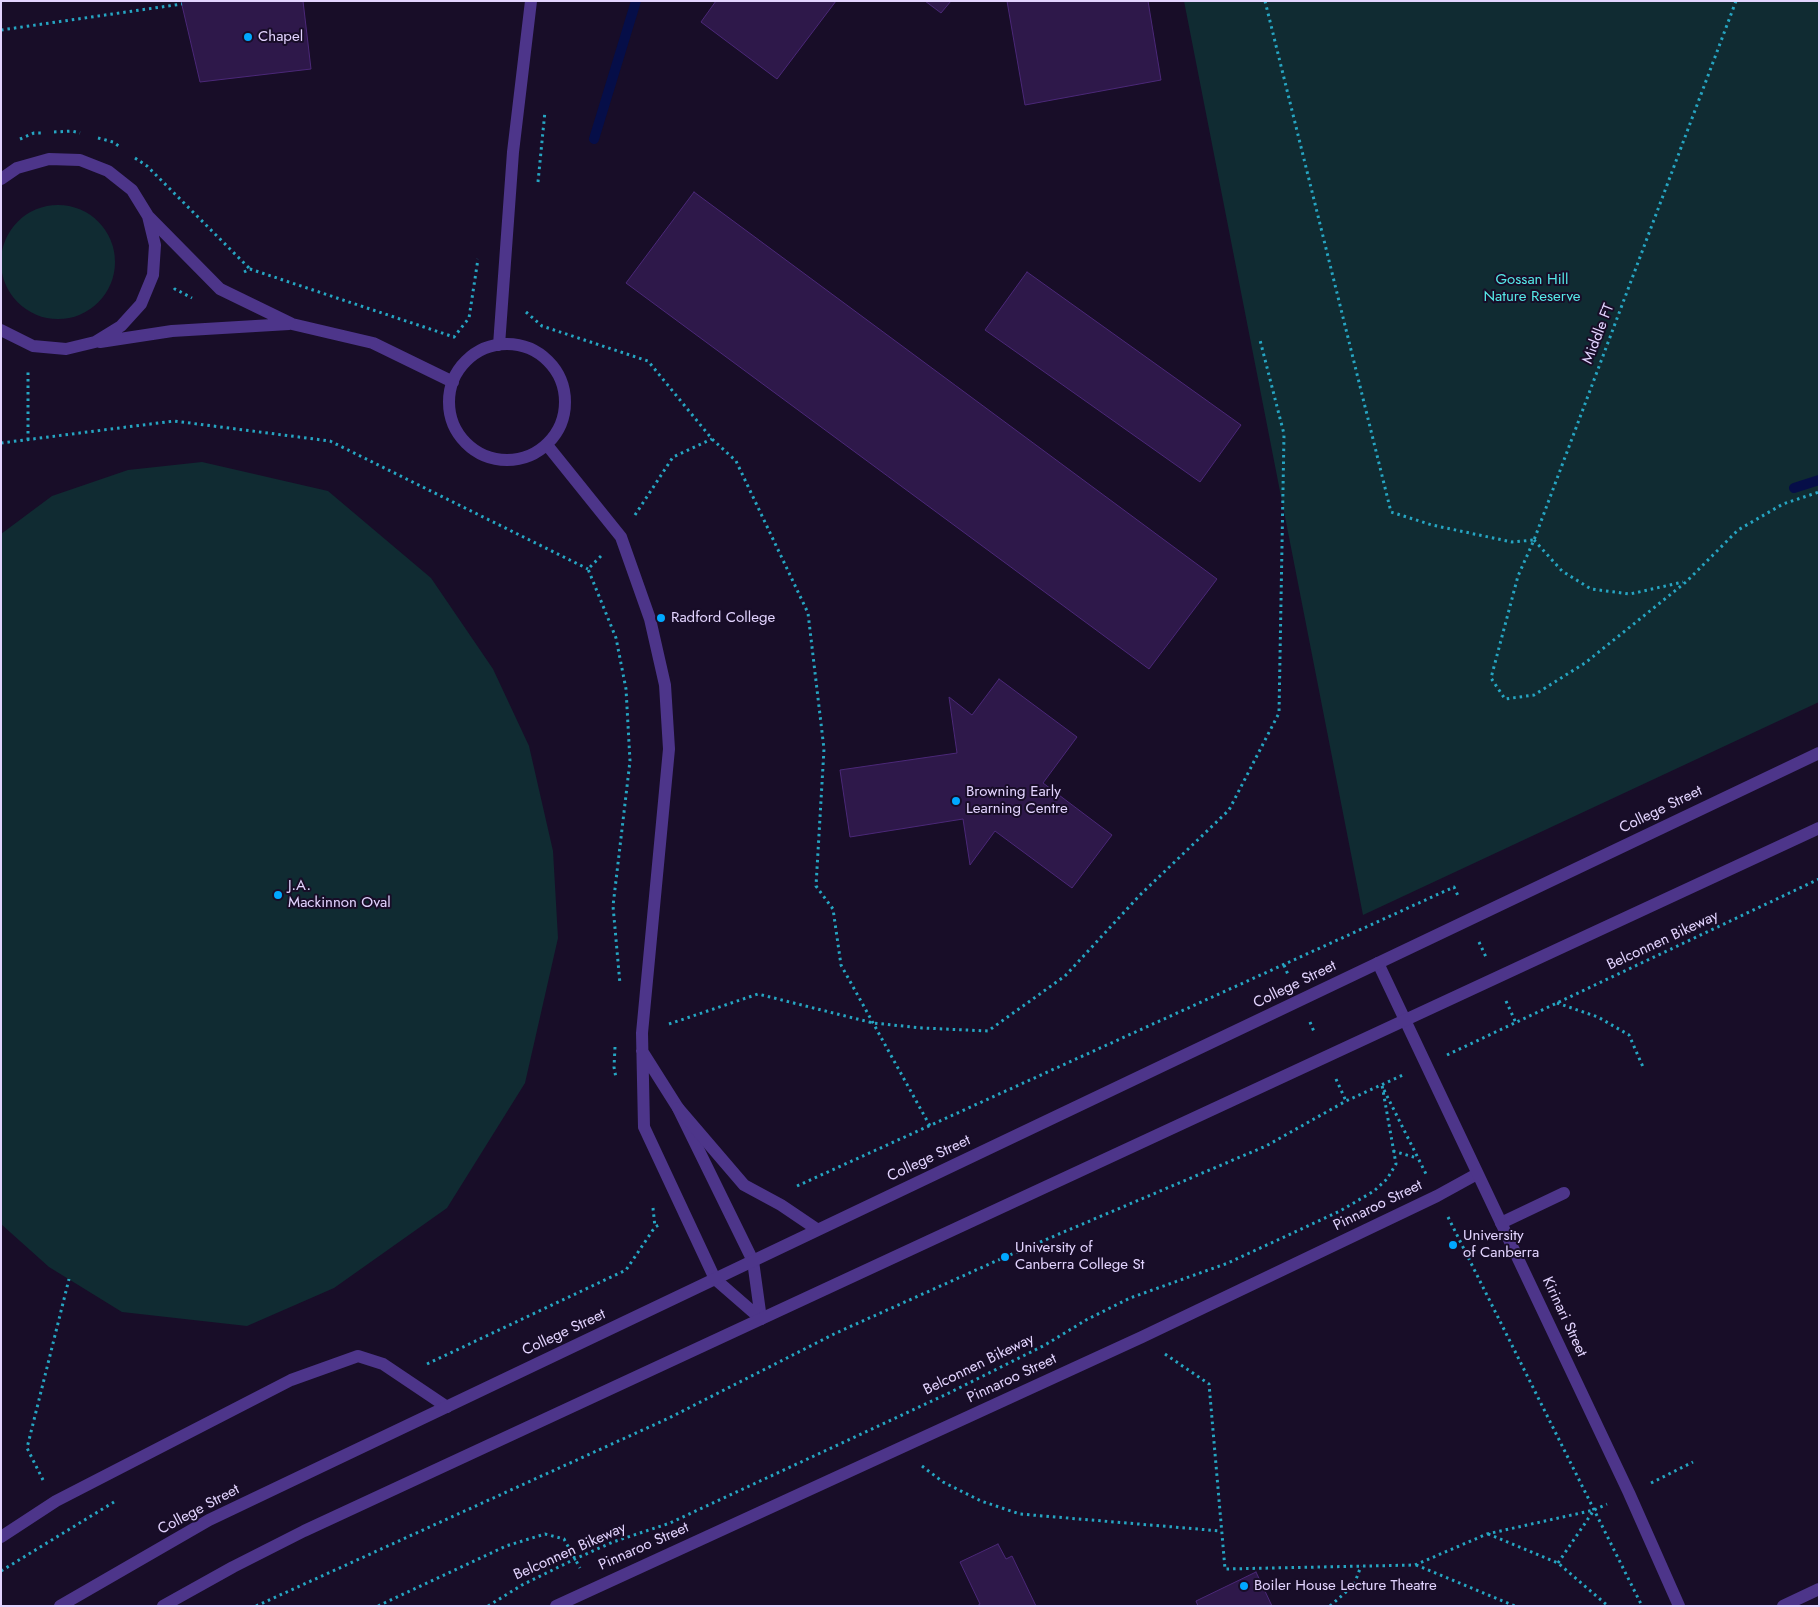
<!DOCTYPE html>
<html>
<head>
<meta charset="utf-8">
<style>
	body { margin:0 }
	#map { position:relative; width:1820px; height:1607px; overflow:hidden; background:#180d28; font-family:Jost,sans-serif }
	canvas { display:block }
	.frame { position:absolute; inset:0; border:2px solid #e3d4ff; pointer-events:none }
</style>
</head>
<body>
<div id="map">
<canvas width="1820" height="1607"></canvas>
<div class="frame"></div>
</div>
<script>
const c = document.querySelector('canvas').getContext('2d');
c.lineJoin = 'round';
function fillPath(path, color) { c.fillStyle = color; c.fill(path, 'evenodd'); }
const toPath = rows => new Path2D(rows.map(r => 'M' + r).join(''));
function trace(path, color, width, dash) { c.strokeStyle = color; c.lineWidth = width; c.lineCap = dash ? 'butt' : 'round'; c.setLineDash(dash || []); c.stroke(path); }
function label(font, color, halo, rows, align = 'center') {
  c.font = font + ' Jost,sans-serif'; c.lineWidth = 4; c.setLineDash([]); c.textBaseline = 'middle'; c.strokeStyle = halo; c.fillStyle = color; for (const [text, x, y, turn = 0] of rows) {
    c.save(); c.translate(x, y); c.rotate((+turn || 0) * Math.PI / 180); c.textAlign = isNaN(turn) ? turn : align; if (halo) c.strokeText(text, 0, 0); c.fillText(text, 0, 0); c.restore();
  }
}
const green = toPath([
	[1184,1,1819,1,1819,702,1363,915],
	'1 262a57 57 0 1 1 114 0a57 57 0 1 1-114 0Z',
	[202,462,328,491,431,578,493,669,529,746,553,851,558,938,525,1083,447,1208,334,1288,247,1326,122,1312,49,1267,1,1224,1,534,52,496,128,470]
]);
const stream = toPath([
	[594,139,636,1],
	[1794,488,1819,480]
]);
const building = toPath([
	[181,1,303,1,311,69,200,82,181,1],
	[716,1,836,1,777,79,701,22,716,1],
	[925,1,951,1,941,13,925,1],
	[1007,1,1148,1,1161,80,1025,105,1007,1],
	[694,192,1217,579,1149,669,626,283,694,192],
	[1027,272,1241,425,1200,482,985,330,1027,272],
	[999,679,1077,737,1043,783,1112,835,1072,888,995,831,970,865,963,819,850,837,840,770,957,753,949,697,972,715,999,679],
	[998,1544,1006,1559,1012,1556,1036,1606,977,1606,980,1604,960,1562,998,1544],
	[1256,1572,1272,1606,1198,1606,1196,1601,1256,1572]
]);
const path = toPath([
	[1265,1,1391,512,1432,525,1512,542,1533,540],
	[1736,1,1534,540,1518,576,1491,678,1505,699,1534,695,1585,663,1686,582,1738,530,1783,504,1819,492],
	[1,30,182,4],
	[54,132,72,131,80,133],
	[98,138,113,142,120,147],
	[20,139,34,133,43,133],
	[135,158,147,166,250,269],
	[538,182,545,111],
	[244,272,250,269,454,337,469,318,478,259],
	[174,290,175,289,192,298],
	[526,312,542,326,648,361,712,439,736,461,808,613,824,749,816,886,833,909,841,965,930,1126],
	[28,440,28,371],
	[1,443,174,421,330,441,588,569],
	[635,515,673,457,712,439],
	[1534,540,1562,571,1591,589,1630,594,1683,582],
	[601,556,588,569,616,638,626,689,630,761,613,906,620,984],
	[1479,942,1486,957],
	[1284,965,1289,977],
	[1506,1001,1516,1023],
	[1557,1003,1598,1017,1629,1035,1643,1067],
	[1310,1022,1315,1034],
	[669,1024,758,994,873,1023,922,1028,988,1031,1065,976,1140,895,1229,810,1279,713,1284,434,1260,340],
	[615,1047,614,1067,616,1078],
	[1447,1055,1819,879],
	[1336,1079,1346,1101],
	[1384,1090,1426,1174],
	[1393,1151,1417,1158],
	[797,1186,1454,887,1459,898],
	[653,1208,655,1227],
	[1448,1217,1642,1606],
	[1165,1354,1209,1384,1225,1569,1415,1565,1487,1534,1594,1510,1607,1504],
	[427,1364,626,1270,655,1227,661,1224],
	[922,1466,943,1482,981,1501,1020,1514,1221,1531],
	[43,1480,27,1448,69,1279],
	[1651,1483,1693,1462],
	[1488,1534,1558,1563,1608,1606],
	[1558,1563,1594,1510],
	[1416,1565,1515,1606],
	[1,1571,114,1502],
	[256,1606,669,1418,836,1333,1005,1257,1266,1146,1346,1101,1403,1075],
	[378,1606,506,1546,545,1534,564,1539,580,1568],
	[488,1606,522,1585,575,1559,613,1542,670,1523,947,1394,1045,1345,1086,1320,1130,1298,1228,1263,1340,1211,1374,1191,1387,1179,1396,1164,1382,1085],
	[1330,1606,1354,1585,1361,1566]
]);
const service = toPath([
	[1,179,17,168,49,159,80,160,108,171,132,190,148,216,155,245,153,275,141,304,121,326,95,342,66,349,33,346,1,330],
	[148,216,220,289,292,324,373,343,453,382],
	[100,342,172,331,289,324],
	'449 402a58 58 0 1 1 116 0a58 58 0 1 1-116 0Z',
	[499,345,513,152,531,1],
	[547,445,621,537,650,619,665,685,669,749,642,1033,644,1127,715,1279,761,1319],
	[642,1051,678,1108,753,1261,761,1319],
	[1501,1223,1564,1193],
	[1,1537,56,1501,291,1380,358,1356,383,1364,447,1407],
	[556,1606,1142,1337,1437,1196,1477,1174]
]);
const minor = toPath([
	[1378,963,1629,1493,1679,1606],
	[1783,1606,1819,1589]
]);
const tertiary = toPath([
	[678,1108,744,1185,781,1205,818,1230],
	[60,1606,209,1520,1819,753],
	[163,1606,233,1567,304,1531,1819,828]
]);
const markers = [
	[248,37,5,"#00a8ff"],
	[661,618,5,"#00a8ff"],
	[956,801,5,"#00a8ff"],
	[278,895,5,"#00a8ff"],
	[1453,1245,5,"#00a8ff"],
	[1005,1257,5,"#00a8ff"],
	[1244,1586,5,"#00a8ff"]
];
const poiNames = [
	["Chapel",258,37],
	["Radford College",671,618],
	["Browning Early",966,792],
	["Learning Centre",966,809],
	["J.A.",288,886],
	["Mackinnon Oval",288,903],
	["University",1463,1236],
	["of Canberra",1463,1253],
	["University of",1015,1248],
	["Canberra College St",1015,1265],
	["Boiler House Lecture Theatre",1254,1586]
];
const parkNames = [
	["Gossan Hill",1532,280],
	["Nature Reserve",1532,297]
];
const streetNames = [
	["Middle FT",1599,334,-69],
	["College Street",1661,810,-26],
	["Belconnen Bikeway",1663,941,-25],
	["College Street",1295,985,-26],
	["College Street",929,1159,-25],
	["Pinnaroo Street",1378,1206,-26],
	["Kirinari Street",1564,1317,65],
	["College Street",564,1333,-25],
	["Belconnen Bikeway",979,1365,-26],
	["Pinnaroo Street",1012,1379,-25],
	["College Street",199,1510,-28],
	["Pinnaroo Street",644,1547,-24],
	["Belconnen Bikeway",570,1552,-24]
];
fillPath(green, '#102b32');
trace(stream, '#060e48', 10);
fillPath(building, '#2e184a');
trace(building, '#4b2878', 1);
trace(path, '#26a5c2', 3, [2.5, 4]);
trace(service, '#4d358a', 12);
trace(minor, '#4d358a', 12);
trace(tertiary, '#4d358a', 12);
for (const [x, y, r, color] of markers) { const dot = new Path2D(); dot.arc(x, y, r, 0, 2 * Math.PI); c.fillStyle = color; c.fill(dot); trace(dot, '#180d28', 2); }
label('15px', '#e3d4ff', '#180d28', poiNames, 'left');
label('15px', '#56e9e8', '#180d28', parkNames);
label('15px', '#e3d4ff', '#180d28', streetNames);
</script>
</body>
</html>
